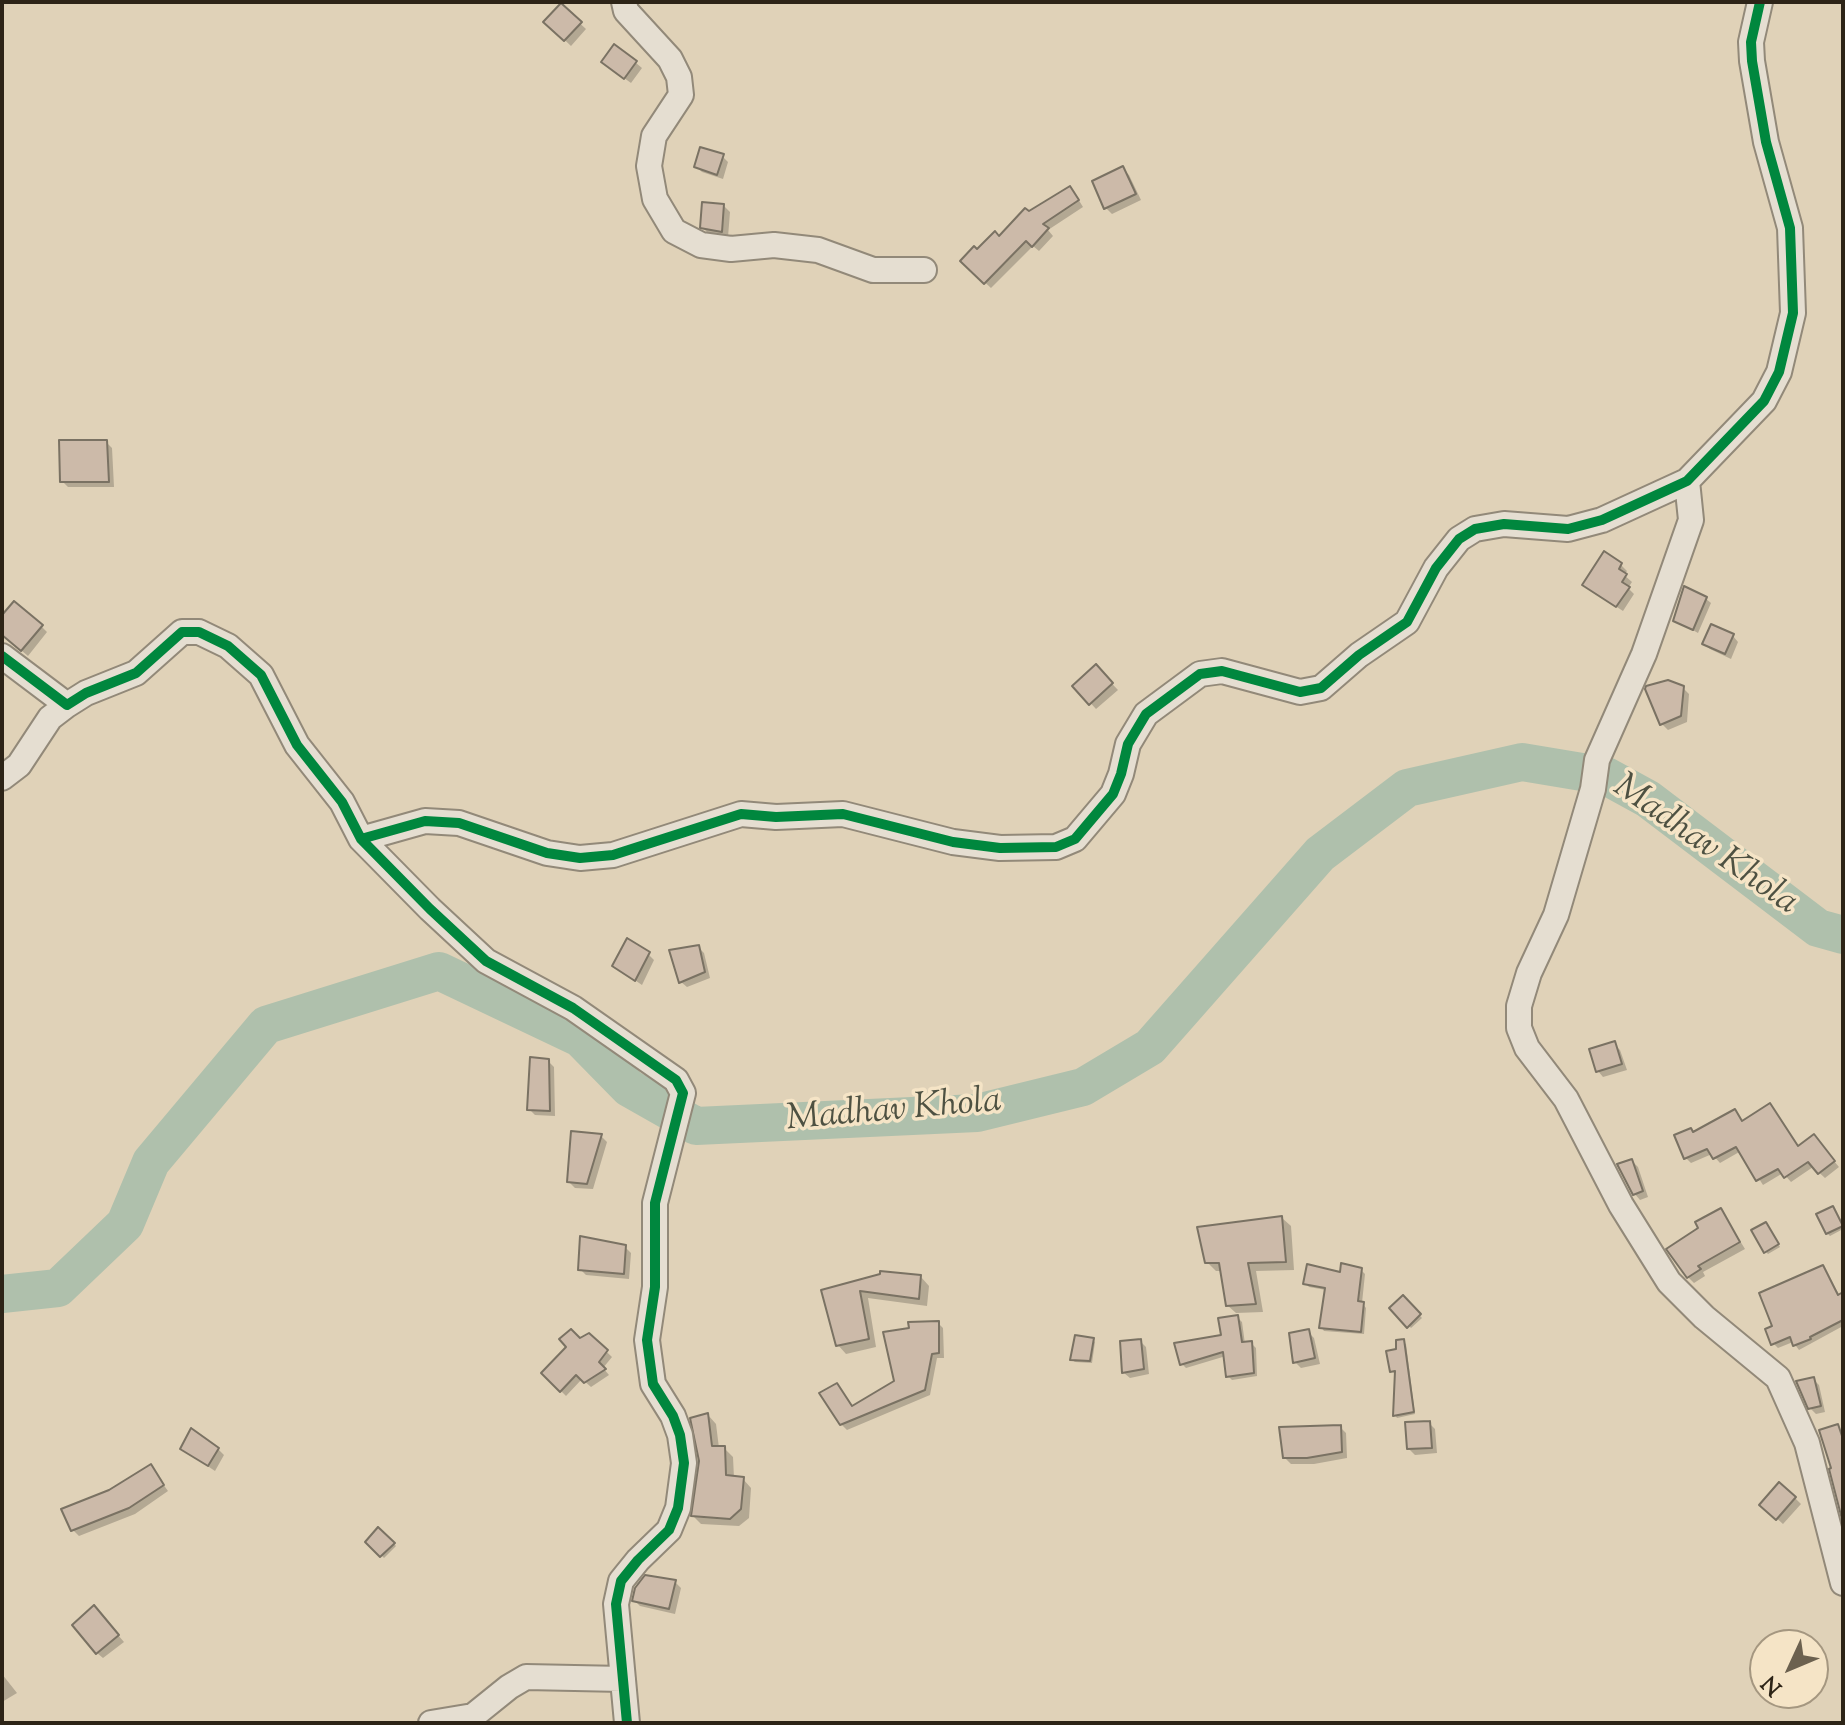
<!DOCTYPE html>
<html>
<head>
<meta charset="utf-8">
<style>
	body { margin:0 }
	#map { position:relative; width:1845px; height:1725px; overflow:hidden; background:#e0d2b8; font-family:"Sorts Mill Goudy",serif }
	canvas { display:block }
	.frame { position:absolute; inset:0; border:4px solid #2d2417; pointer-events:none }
	.north { position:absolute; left:1749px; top:1629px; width:80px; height:80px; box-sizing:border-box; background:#f5e4c6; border:2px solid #a59780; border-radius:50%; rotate:226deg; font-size:22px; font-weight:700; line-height:32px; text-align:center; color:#2d2417 }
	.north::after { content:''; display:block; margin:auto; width:28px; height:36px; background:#6c614f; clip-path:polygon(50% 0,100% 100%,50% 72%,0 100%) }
</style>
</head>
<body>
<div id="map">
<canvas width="1845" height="1725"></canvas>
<div class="frame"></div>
<div class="north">N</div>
</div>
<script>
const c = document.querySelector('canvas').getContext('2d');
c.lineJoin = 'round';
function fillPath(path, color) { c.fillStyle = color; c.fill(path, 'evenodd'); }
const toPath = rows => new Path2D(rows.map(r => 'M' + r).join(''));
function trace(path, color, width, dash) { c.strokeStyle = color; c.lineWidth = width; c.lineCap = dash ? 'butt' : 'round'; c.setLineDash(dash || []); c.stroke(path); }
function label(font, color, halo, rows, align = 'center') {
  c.font = font + ' "Sorts Mill Goudy",serif'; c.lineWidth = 7; c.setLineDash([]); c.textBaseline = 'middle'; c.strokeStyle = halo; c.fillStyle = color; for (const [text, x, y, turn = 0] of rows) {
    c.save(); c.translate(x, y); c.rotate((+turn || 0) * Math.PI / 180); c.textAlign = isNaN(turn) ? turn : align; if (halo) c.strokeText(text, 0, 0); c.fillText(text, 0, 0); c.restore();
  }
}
const shadow = toPath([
	[561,6,586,29,571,46,546,22],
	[636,63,642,68,631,83,609,67],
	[722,156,728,162,723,179,702,172,696,166],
	[1123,169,1129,175,1141,200,1112,214,1106,208],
	[1075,194,1083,207,1048,230,1053,236,1039,251,1033,246,991,288,962,261,1000,239,1029,214],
	[724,206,730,212,728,237,708,233,702,227],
	[106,442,112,448,114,487,68,487,62,481],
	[1621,565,1627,571,1624,575,1632,582,1628,588,1634,594,1623,611,1591,590],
	[1706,599,1711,603,1698,633,1675,620],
	[2,618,41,626,47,632,28,656,2,634],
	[1733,636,1738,642,1731,659,1710,649,1704,643],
	[1096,667,1118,690,1096,709,1075,686],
	[1683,688,1689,694,1687,722,1668,730,1662,724],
	[698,947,704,953,710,978,687,987,681,982],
	[648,954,654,960,642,985,614,966],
	[1614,1044,1620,1050,1627,1070,1603,1077,1598,1071],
	[548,1061,554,1067,555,1116,535,1115,529,1109],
	[1734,1111,1743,1122,1799,1148,1818,1142,1839,1167,1825,1178,1813,1167,1791,1182,1783,1173,1763,1185,1741,1151,1720,1163,1712,1154,1691,1163,1686,1158,1694,1134],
	[601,1136,607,1142,593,1189,575,1188,569,1182],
	[1632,1161,1638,1167,1648,1197,1640,1200,1634,1193],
	[1721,1210,1745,1249,1703,1272,1705,1276,1694,1283,1688,1277,1701,1229],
	[1835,1211,1843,1229,1830,1236,1827,1233],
	[1282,1218,1291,1226,1294,1270,1256,1271,1263,1312,1236,1313,1227,1305,1222,1271,1216,1271,1207,1262],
	[1768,1226,1780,1247,1768,1254,1766,1252],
	[625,1247,631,1253,629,1279,586,1275,580,1269],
	[1822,1268,1843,1300,1843,1326,1799,1350,1793,1342,1778,1348,1773,1343,1775,1327],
	[1361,1270,1365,1274,1362,1303,1366,1308,1364,1334,1324,1331,1321,1327,1326,1290,1309,1287,1305,1283],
	[921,1277,929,1286,927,1306,868,1298,876,1347,846,1354,838,1345,824,1291],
	[1403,1298,1422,1318,1411,1328,1392,1309],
	[1237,1317,1242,1322,1245,1344,1251,1343,1256,1348,1257,1376,1232,1380,1228,1376,1226,1356,1186,1368,1182,1364,1223,1337],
	[938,1323,943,1328,944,1358,937,1358,930,1395,847,1430,841,1424,842,1391,853,1408,897,1382],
	[1308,1332,1314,1338,1320,1364,1301,1368,1295,1362],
	[589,1335,612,1357,603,1368,609,1375,591,1387,582,1379,566,1396,543,1373],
	[1093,1340,1095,1342,1092,1363,1075,1362,1072,1360],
	[1140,1341,1146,1347,1149,1374,1130,1378,1124,1373],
	[1403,1342,1406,1344,1415,1414,1397,1418,1395,1415,1397,1373,1392,1371],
	[1813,1379,1819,1385,1825,1412,1816,1414,1810,1408],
	[708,1415,716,1424,719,1448,724,1448,733,1457,734,1478,743,1479,751,1488,749,1518,739,1526,701,1524,693,1516],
	[1429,1423,1435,1429,1437,1453,1415,1455,1409,1449],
	[1340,1427,1346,1433,1347,1458,1314,1464,1291,1464,1285,1458],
	[182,1449,218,1449,224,1455,215,1471],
	[150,1466,168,1491,135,1514,79,1536,73,1530,110,1492],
	[1795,1498,1801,1504,1783,1524,1762,1505],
	[379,1530,396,1546,384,1558,368,1542],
	[675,1582,681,1588,675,1614,640,1606,634,1600],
	[100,1614,124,1642,103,1658,97,1653],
	[2,1674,17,1693,2,1702]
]);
const river = toPath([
	[2,1294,58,1288,125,1224,151,1162,266,1025,439,971,580,1038,629,1088,696,1126,977,1113,1083,1087,1150,1047,1320,854,1407,788,1522,762,1606,776,1648,799,1818,928,1843,935]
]);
const building = toPath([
	[561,3,582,22,564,41,543,22,561,3],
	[614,44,637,61,624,79,601,62,614,44],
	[700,147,724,154,717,175,694,167,700,147],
	[1123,166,1136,194,1104,209,1092,181,1123,166],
	[1070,186,1079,200,1043,224,1049,228,1032,247,1026,241,984,284,960,261,974,246,977,249,995,231,999,236,1025,208,1029,211,1070,186],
	[702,202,724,204,722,232,700,228,702,202],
	[59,440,107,440,109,482,60,482,59,440],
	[1604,551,1622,563,1619,569,1627,574,1622,582,1630,587,1616,607,1582,585,1604,551],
	[1684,586,1707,597,1693,630,1673,621,1684,586],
	[14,601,43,625,21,651,2,635,2,615,14,601],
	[1711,624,1734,634,1725,654,1702,644,1711,624],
	[1096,664,1113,683,1089,705,1072,686,1096,664],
	[1668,680,1684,686,1681,716,1660,725,1645,689,1646,686,1668,680],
	[627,938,650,952,635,981,612,966,627,938],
	[699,945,705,972,679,983,669,950,699,945],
	[1615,1041,1622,1064,1596,1072,1589,1049,1615,1041],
	[530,1057,549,1059,550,1111,527,1110,530,1057],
	[1770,1103,1798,1146,1814,1134,1835,1161,1818,1174,1808,1162,1784,1178,1778,1169,1756,1181,1736,1147,1713,1159,1707,1149,1684,1159,1674,1135,1691,1128,1693,1132,1735,1109,1742,1121,1770,1103],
	[571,1131,602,1134,587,1184,567,1182,571,1131],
	[1632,1159,1643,1191,1633,1195,1617,1164,1632,1159],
	[1833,1206,1843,1226,1826,1234,1816,1214,1833,1206],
	[1721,1208,1740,1242,1698,1266,1701,1269,1687,1278,1666,1249,1698,1228,1695,1222,1721,1208],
	[1282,1216,1286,1262,1248,1263,1256,1304,1226,1306,1219,1263,1205,1263,1197,1227,1282,1216],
	[1766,1222,1779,1244,1764,1253,1751,1230,1766,1222],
	[580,1236,626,1245,624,1274,578,1270,580,1236],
	[1341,1263,1362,1268,1358,1301,1364,1302,1361,1332,1319,1328,1325,1288,1303,1284,1307,1264,1340,1272,1341,1263],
	[1823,1265,1838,1295,1843,1292,1843,1320,1810,1337,1811,1339,1793,1346,1790,1337,1771,1345,1765,1329,1772,1326,1759,1293,1823,1265],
	[880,1271,921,1275,919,1299,860,1291,869,1339,836,1346,821,1290,880,1274,880,1271],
	[1403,1295,1421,1314,1407,1328,1389,1308,1403,1295],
	[1238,1315,1242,1342,1252,1341,1254,1373,1226,1377,1223,1352,1180,1365,1174,1343,1221,1335,1218,1318,1238,1315],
	[939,1321,939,1353,932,1354,925,1390,840,1425,819,1393,837,1383,852,1406,894,1381,883,1332,909,1328,908,1322,939,1321],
	[571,1329,580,1338,589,1333,608,1350,599,1362,606,1369,584,1383,576,1375,560,1392,541,1373,566,1347,559,1339,571,1329],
	[1309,1329,1315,1358,1293,1363,1289,1333,1309,1329],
	[1075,1335,1094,1338,1090,1361,1070,1360,1075,1335],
	[1141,1339,1144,1369,1122,1373,1120,1341,1141,1339],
	[1404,1339,1414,1412,1393,1416,1395,1371,1390,1372,1386,1351,1396,1349,1396,1340,1404,1339],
	[1814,1377,1821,1406,1808,1409,1796,1381,1814,1377],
	[708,1413,712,1446,725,1446,726,1475,744,1477,741,1509,730,1519,691,1516,699,1461,690,1418,708,1413],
	[1430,1421,1432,1448,1407,1449,1405,1422,1430,1421],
	[1838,1424,1843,1439,1843,1523,1829,1469,1831,1468,1819,1430,1838,1424],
	[1341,1425,1342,1452,1307,1458,1283,1458,1279,1427,1341,1425],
	[191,1428,219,1448,208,1466,180,1449,191,1428],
	[151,1464,164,1485,129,1508,71,1531,61,1509,109,1490,151,1464],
	[1779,1482,1796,1497,1776,1520,1759,1505,1779,1482],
	[378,1527,395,1543,380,1557,365,1542,378,1527],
	[645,1575,676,1580,669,1609,632,1601,635,1588,645,1575],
	[94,1605,119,1635,96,1654,72,1625,94,1605]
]);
const street = toPath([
	[624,2,626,11,670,59,679,77,681,95,654,136,649,166,655,199,674,231,701,245,731,249,774,245,818,250,873,270,924,270],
	[1687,481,1691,520,1644,654,1597,760,1593,789,1556,915,1529,973,1519,1006,1519,1028,1527,1048,1566,1099,1621,1205,1669,1282,1704,1317,1778,1378,1807,1443,1843,1583],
	[2,656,67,705,86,693,136,673,182,632,199,632,228,646,261,675,297,745,342,802,361,839,430,909,486,961,573,1008,676,1080,683,1093,655,1203,655,1287,647,1340,653,1384,673,1416,680,1435,684,1463,678,1508,669,1530,638,1560,621,1581,616,1604,627,1723],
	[2,778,19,765,50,718,67,705],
	[361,839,425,821,459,823,547,853,580,858,613,855,741,814,776,817,843,814,953,842,1000,848,1056,847,1075,839,1113,794,1121,774,1128,744,1146,714,1200,674,1222,671,1300,692,1321,688,1359,655,1407,622,1436,568,1459,539,1475,529,1504,524,1568,529,1602,520,1687,481,1764,401,1779,372,1793,313,1790,228,1766,142,1752,61,1751,42,1760,2],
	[431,1723,473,1716,509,1687,526,1677,623,1679]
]);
const cycleway = toPath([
	[2,656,67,705,86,693,136,673,182,632,199,632,228,646,261,675,297,745,342,802,361,839,430,909,486,961,573,1008,676,1080,683,1093,655,1203,655,1287,647,1340,653,1384,673,1416,680,1435,684,1463,678,1508,669,1530,638,1560,621,1581,616,1604,627,1723],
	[361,839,425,821,459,823,547,853,580,858,613,855,741,814,776,817,843,814,953,842,1000,848,1056,847,1075,839,1113,794,1121,774,1128,744,1146,714,1200,674,1222,671,1300,692,1321,688,1359,655,1407,622,1436,568,1459,539,1475,529,1504,524,1568,529,1602,520,1687,481,1764,401,1779,372,1793,313,1790,228,1766,142,1752,61,1751,42,1760,2]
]);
const waterNames = [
	["Madhav Khola",1704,847,35],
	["Madhav Khola",894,1113,-5]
];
fillPath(shadow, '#0003');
trace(river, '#afc0ac', 38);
fillPath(building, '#ccbaa9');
trace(building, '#7a7263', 2);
trace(street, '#928979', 28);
trace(street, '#e5ded1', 24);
trace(cycleway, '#00873e', 10);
label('italic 36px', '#4e5142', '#f5e4c6', waterNames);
</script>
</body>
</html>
